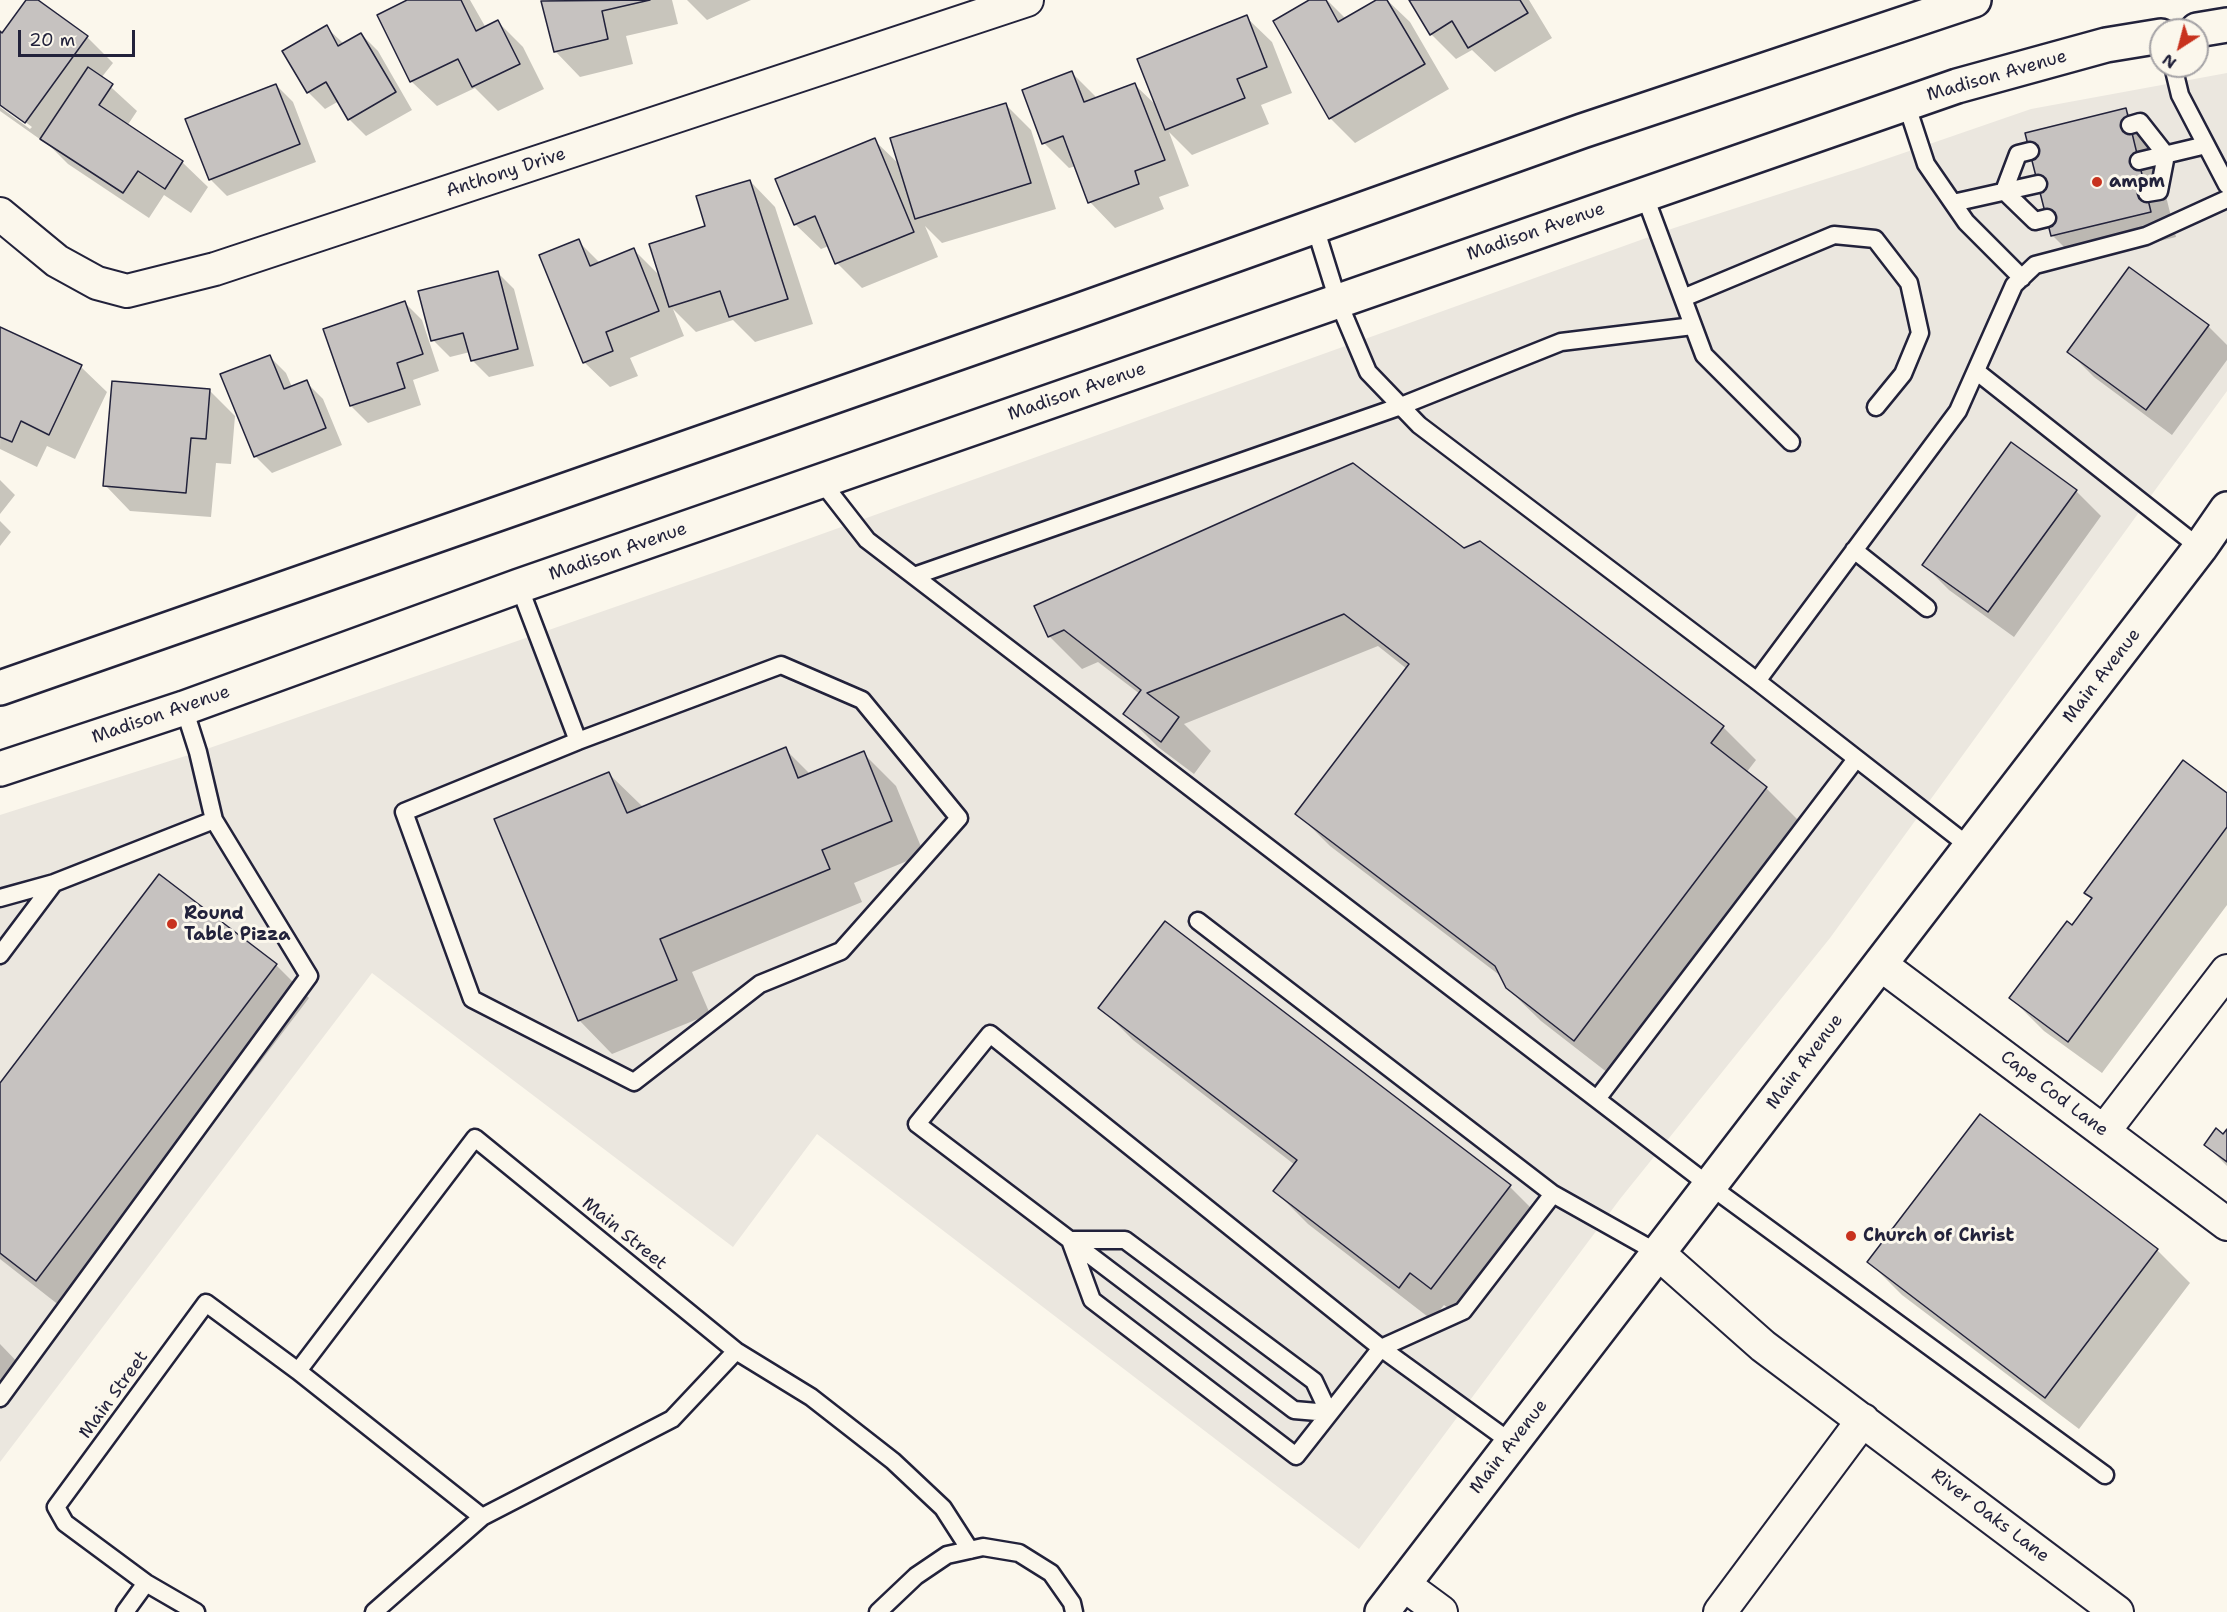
<!DOCTYPE html>
<html>
<head>
<meta charset="utf-8">
<style>
	body { margin:0 }
	#map { position:relative; width:2227px; height:1612px; overflow:hidden; background:#fbf7ec; font-family:"Shantell Sans",sans-serif }
	canvas { display:block }
	.north { position:absolute; left:2149px; top:18px; width:60px; height:60px; box-sizing:border-box; background:#fbf7ec; border:2px solid #a4a2a5; border-radius:50%; rotate:216deg; font-size:16px; font-weight:700; line-height:24px; text-align:center; color:#22223b }
	.north::after { content:''; display:block; margin:auto; width:21px; height:27px; background:#c8321e; clip-path:polygon(50% 0,100% 100%,50% 72%,0 100%) }
	.scale { position:absolute; left:18px; top:30px; width:117px; height:27px; box-sizing:border-box; border:3px solid #22223b; border-top:0; padding-left:8px; font-size:18px; line-height:21px; white-space:nowrap; color:#22223b; -webkit-text-stroke:4px #fbf7ec; paint-order:stroke }
</style>
</head>
<body>
<div id="map">
<canvas width="2227" height="1612"></canvas>
<div class="north">N</div>
<div class="scale">20 m</div>
</div>
<script>
const c = document.querySelector('canvas').getContext('2d');
c.lineJoin = 'round';
function fillPath(path, color) { c.fillStyle = color; c.fill(path, 'evenodd'); }
const toPath = rows => new Path2D(rows.map(r => 'M' + r).join(''));
function trace(path, color, width, dash) { c.strokeStyle = color; c.lineWidth = width; c.lineCap = dash ? 'butt' : 'round'; c.setLineDash(dash || []); c.stroke(path); }
function label(font, color, halo, rows, align = 'center') {
  c.font = font + ' "Shantell Sans",sans-serif'; c.lineWidth = 6; c.setLineDash([]); c.textBaseline = 'middle'; c.strokeStyle = halo; c.fillStyle = color; for (const [text, x, y, turn = 0] of rows) {
    c.save(); c.translate(x, y); c.rotate((+turn || 0) * Math.PI / 180); c.textAlign = isNaN(turn) ? turn : align; if (halo) c.strokeText(text, 0, 0); c.fillText(text, 0, 0); c.restore();
  }
}
const built = toPath([
	[2227,73,2227,391,1830,938,1620,1199,1359,1549,817,1134,733,1247,372,973,0,1462,0,815,198,752,730,567,1674,228,1860,168,2031,109]
]);
const shadow = toPath([
	[28,0,36,0,87,37,113,63,101,78,137,111,127,126,182,162,208,187,191,213,164,195,149,218,68,164,51,147,0,111,0,107,30,129,32,127,0,103,0,33,3,35],
	[410,0,470,0,486,28,498,22,523,47,544,89,498,111,475,88,437,106,411,81],
	[550,0,672,0,678,24,626,36,633,64,580,77,555,51,543,2],
	[687,0,751,0,707,20],
	[1312,0,1327,0,1346,19,1379,0,1387,0,1410,22,1449,89,1355,143,1330,118],
	[1410,0,1529,0,1552,38,1495,72,1472,50,1456,59,1431,34],
	[1246,17,1272,42,1292,93,1261,105,1269,124,1192,155,1169,132,1189,186,1159,197,1164,209,1115,228,1090,202,1076,166,1069,168,1044,143,1072,73,1098,99,1135,85,1158,107],
	[326,27,344,44,361,34,378,51,412,110,366,136,349,119,339,101,325,109,308,92],
	[276,85,293,102,316,162,227,196,210,179],
	[1005,104,1031,130,1056,209,942,243,925,226,938,257,862,288,837,263,829,246,821,249,795,224,874,140,901,166],
	[2125,110,2151,135,2176,237,2078,261,2053,236],
	[750,181,775,207,813,324,755,342,733,320,696,332,673,309,684,336,630,358,638,376,610,387,584,362,578,241,600,263,634,250,661,277],
	[2129,269,2208,326,2227,345,2227,360,2172,435,2094,377,2069,352],
	[497,272,514,289,534,366,489,377,472,360,470,352,450,357,433,340],
	[405,303,422,320,439,371,413,380,421,405,368,423,351,406],
	[1,329,81,367,107,392,75,459,47,446,37,467,0,449],
	[269,356,286,373,292,387,306,382,323,399,342,445,272,473,255,456],
	[209,390,235,416,231,464,216,463,211,517,130,511,105,485],
	[0,480,15,495,0,514],
	[2076,491,2101,516,2014,637,1949,590,1924,565],
	[0,521,11,532,0,546],
	[1464,550,1723,727,1756,760,1746,773,1766,788,1799,821,1608,1073,1541,1021,1507,988,1502,977,1330,846,1297,813,1407,669,1378,646,1184,724,1211,751,1194,774,1158,747,1125,714,1140,694,1098,662,1082,669,1049,636,1036,607],
	[785,749,811,775,863,753,896,786,924,854,854,883,862,902,692,972,710,1014,612,1054,579,1020,496,820,609,774,643,807],
	[2227,795,2227,905,2102,1073,2044,1031,2011,998,2093,899,2086,892],
	[160,876,276,965,309,998,69,1313,0,1259,0,1085],
	[1166,923,1510,1187,1543,1220,1465,1321,1444,1305,1432,1320,1308,1224,1275,1191,1295,1165,1133,1040,1100,1007],
	[1980,1116,2157,1250,2190,1283,2079,1429,1902,1295,1869,1262],
	[2227,1132,2227,1166,2206,1145],
	[0,1344,25,1370,0,1402]
]);
const building = toPath([
	[26,0,38,0,88,36,25,123,0,105,0,31,2,33,26,0],
	[407,0,461,0,476,31,498,20,520,64,472,87,458,59,410,82,377,15,407,0],
	[650,0,602,11,608,39,554,52,541,1,650,0],
	[1309,0,1326,0,1338,22,1376,0,1387,0,1425,64,1329,119,1273,21,1309,0],
	[1409,0,1520,0,1528,13,1468,48,1452,21,1430,35,1409,0],
	[1247,15,1267,67,1237,79,1245,98,1165,130,1137,59,1247,15],
	[327,25,338,46,361,33,396,92,348,120,326,82,307,93,282,51,327,25],
	[88,67,113,84,99,105,183,161,165,189,138,171,123,193,40,139,88,67],
	[1072,71,1084,102,1135,83,1165,160,1135,171,1139,184,1088,203,1063,136,1042,144,1022,90,1072,71],
	[276,84,300,144,209,180,185,119,276,84],
	[1006,103,1031,183,915,219,890,138,1006,103],
	[2126,108,2151,212,2051,236,2025,133,2126,108],
	[875,138,914,232,835,264,815,216,794,225,775,179,875,138],
	[750,180,788,299,729,317,720,291,669,307,649,244,705,226,696,196,750,180],
	[579,239,590,266,634,248,659,311,606,332,613,351,583,363,539,255,579,239],
	[2129,267,2209,325,2146,410,2067,352,2129,267],
	[498,271,518,349,471,361,463,333,431,341,418,291,498,271],
	[405,301,423,354,397,363,405,388,350,406,323,329,405,301],
	[0,327,82,365,49,435,21,421,12,442,0,437,0,327],
	[270,355,284,389,307,380,326,428,254,457,220,374,270,355],
	[112,381,210,389,206,439,191,438,186,493,103,486,112,381],
	[2011,442,2077,490,1988,612,1922,565,2011,442],
	[1353,463,1464,548,1480,541,1724,726,1711,743,1767,787,1574,1041,1506,988,1495,966,1295,814,1409,664,1344,614,1147,693,1179,717,1161,742,1123,714,1141,690,1064,630,1048,637,1034,606,1353,463],
	[786,747,798,778,864,751,892,821,822,850,830,869,660,939,677,980,578,1021,494,819,609,772,627,813,786,747],
	[2183,760,2227,793,2227,827,2068,1042,2009,998,2067,921,2072,925,2092,898,2084,893,2183,760],
	[159,874,277,964,36,1281,0,1253,0,1083,159,874],
	[1165,921,1511,1185,1431,1289,1410,1273,1399,1288,1273,1191,1297,1160,1098,1008,1165,921],
	[1980,1114,2158,1249,2045,1398,1867,1262,1980,1114],
	[2216,1128,2223,1134,2227,1129,2227,1162,2204,1145,2216,1128]
]);
const lane = toPath([
	[2173,66,2180,95,2227,185],
	[1906,103,1926,164,1966,222,2022,278],
	[2130,125,2140,122,2166,155,2159,191,2147,193],
	[2030,151,2018,154,2004,191,2035,221,2047,218],
	[2139,161,2206,145],
	[1644,194,1704,355,1791,442],
	[1953,203,2038,184],
	[1315,227,1338,301,1368,372,1419,425,1757,681,1970,847],
	[1683,298,1834,235,1875,239,1909,283,1920,333,1903,374,1876,407],
	[1976,371,2200,548],
	[821,481,867,540,914,576,1710,1186,2105,1475],
	[1854,550,1927,608],
	[914,576,1401,406,1561,342,1693,326],
	[519,586,578,741,404,812,472,999,634,1082,760,984,841,951,959,818,862,700,781,665,578,741],
	[1757,681,1958,411,2014,285,2035,265,2146,236,2227,199],
	[0,898,54,883,214,820],
	[1198,921,1553,1194,1463,1311,1381,1348,990,1034,917,1124,1294,1410,1329,1413],
	[0,955,54,883],
	[1597,1099,1856,759],
	[1553,1194,1658,1253],
	[1070,1240,1092,1300,1296,1456,1381,1348,1512,1443],
	[1070,1240,1125,1240,1314,1381,1329,1413],
	[298,1371,475,1138,736,1351,811,1397,893,1461,943,1508,970,1550],
	[0,1398,309,976,214,820,198,752,184,708],
	[125,1612,146,1583],
	[196,1612,146,1583,65,1523,56,1507,206,1303,298,1371,482,1517],
	[374,1612,482,1517,672,1419,736,1351],
	[878,1612,916,1576,947,1555,983,1547,1019,1553,1051,1573,1072,1603,1074,1612]
]);
const street = toPath([
	[0,214,57,261,97,283,127,291,215,269,1027,0],
	[1880,964,2227,1224],
	[2104,1131,2227,971],
	[1658,1253,1763,1346,2117,1612],
	[1403,1584,1441,1612],
	[1720,1612,1863,1420]
]);
const secondary = toPath([
	[1382,1612,2200,548,2227,509]
]);
const primary = toPath([
	[2197,30,2227,25],
	[0,688,1075,312,1582,131,1974,0],
	[0,769,184,708,519,586,1957,86,2106,45,2161,36]
]);
const markers = [
	[2097,182,6,"#c8321e"],
	[172,924,6,"#c8321e"],
	[1851,1236,6,"#c8321e"]
];
const streetNames = [
	["Madison Avenue",1997,76,-16],
	["Anthony Drive",506,173,-18],
	["Madison Avenue",1536,232,-19],
	["Madison Avenue",1077,392,-19],
	["Madison Avenue",618,552,-19],
	["Main Avenue",2102,676,-52],
	["Madison Avenue",161,715,-19],
	["Main Avenue",1805,1062,-53],
	["Cape Cod Lane",2054,1094,37],
	["Main Street",624,1234,39],
	["Main Street",114,1395,-54],
	["Main Avenue",1509,1447,-52],
	["River Oaks Lane",1990,1516,37]
];
const poiNames = [
	["ampm",2109,182],
	["Round",184,914],
	["Table Pizza",184,935],
	["Church of Christ",1863,1236]
];
fillPath(built, '#ebe7df');
fillPath(shadow, '#0003');
fillPath(building, '#c6c2c0');
trace(building, '#22223b', 1.5);
trace(lane, '#22223b', 21);
trace(street, '#22223b', 36);
trace(secondary, '#22223b', 38);
trace(primary, '#22223b', 38);
trace(lane, '#fbf7ec', 16);
trace(street, '#fbf7ec', 32);
trace(secondary, '#fbf7ec', 33);
trace(primary, '#fbf7ec', 33);
for (const [x, y, r, color] of markers) { const dot = new Path2D(); dot.arc(x, y, r, 0, 2 * Math.PI); c.fillStyle = color; c.fill(dot); trace(dot, '#fbf7ec', 2); }
label('18px', '#22223b', '#fbf7ec', streetNames);
label('bold 18px', '#22223b', '#fbf7ec', poiNames, 'left');
</script>
</body>
</html>
